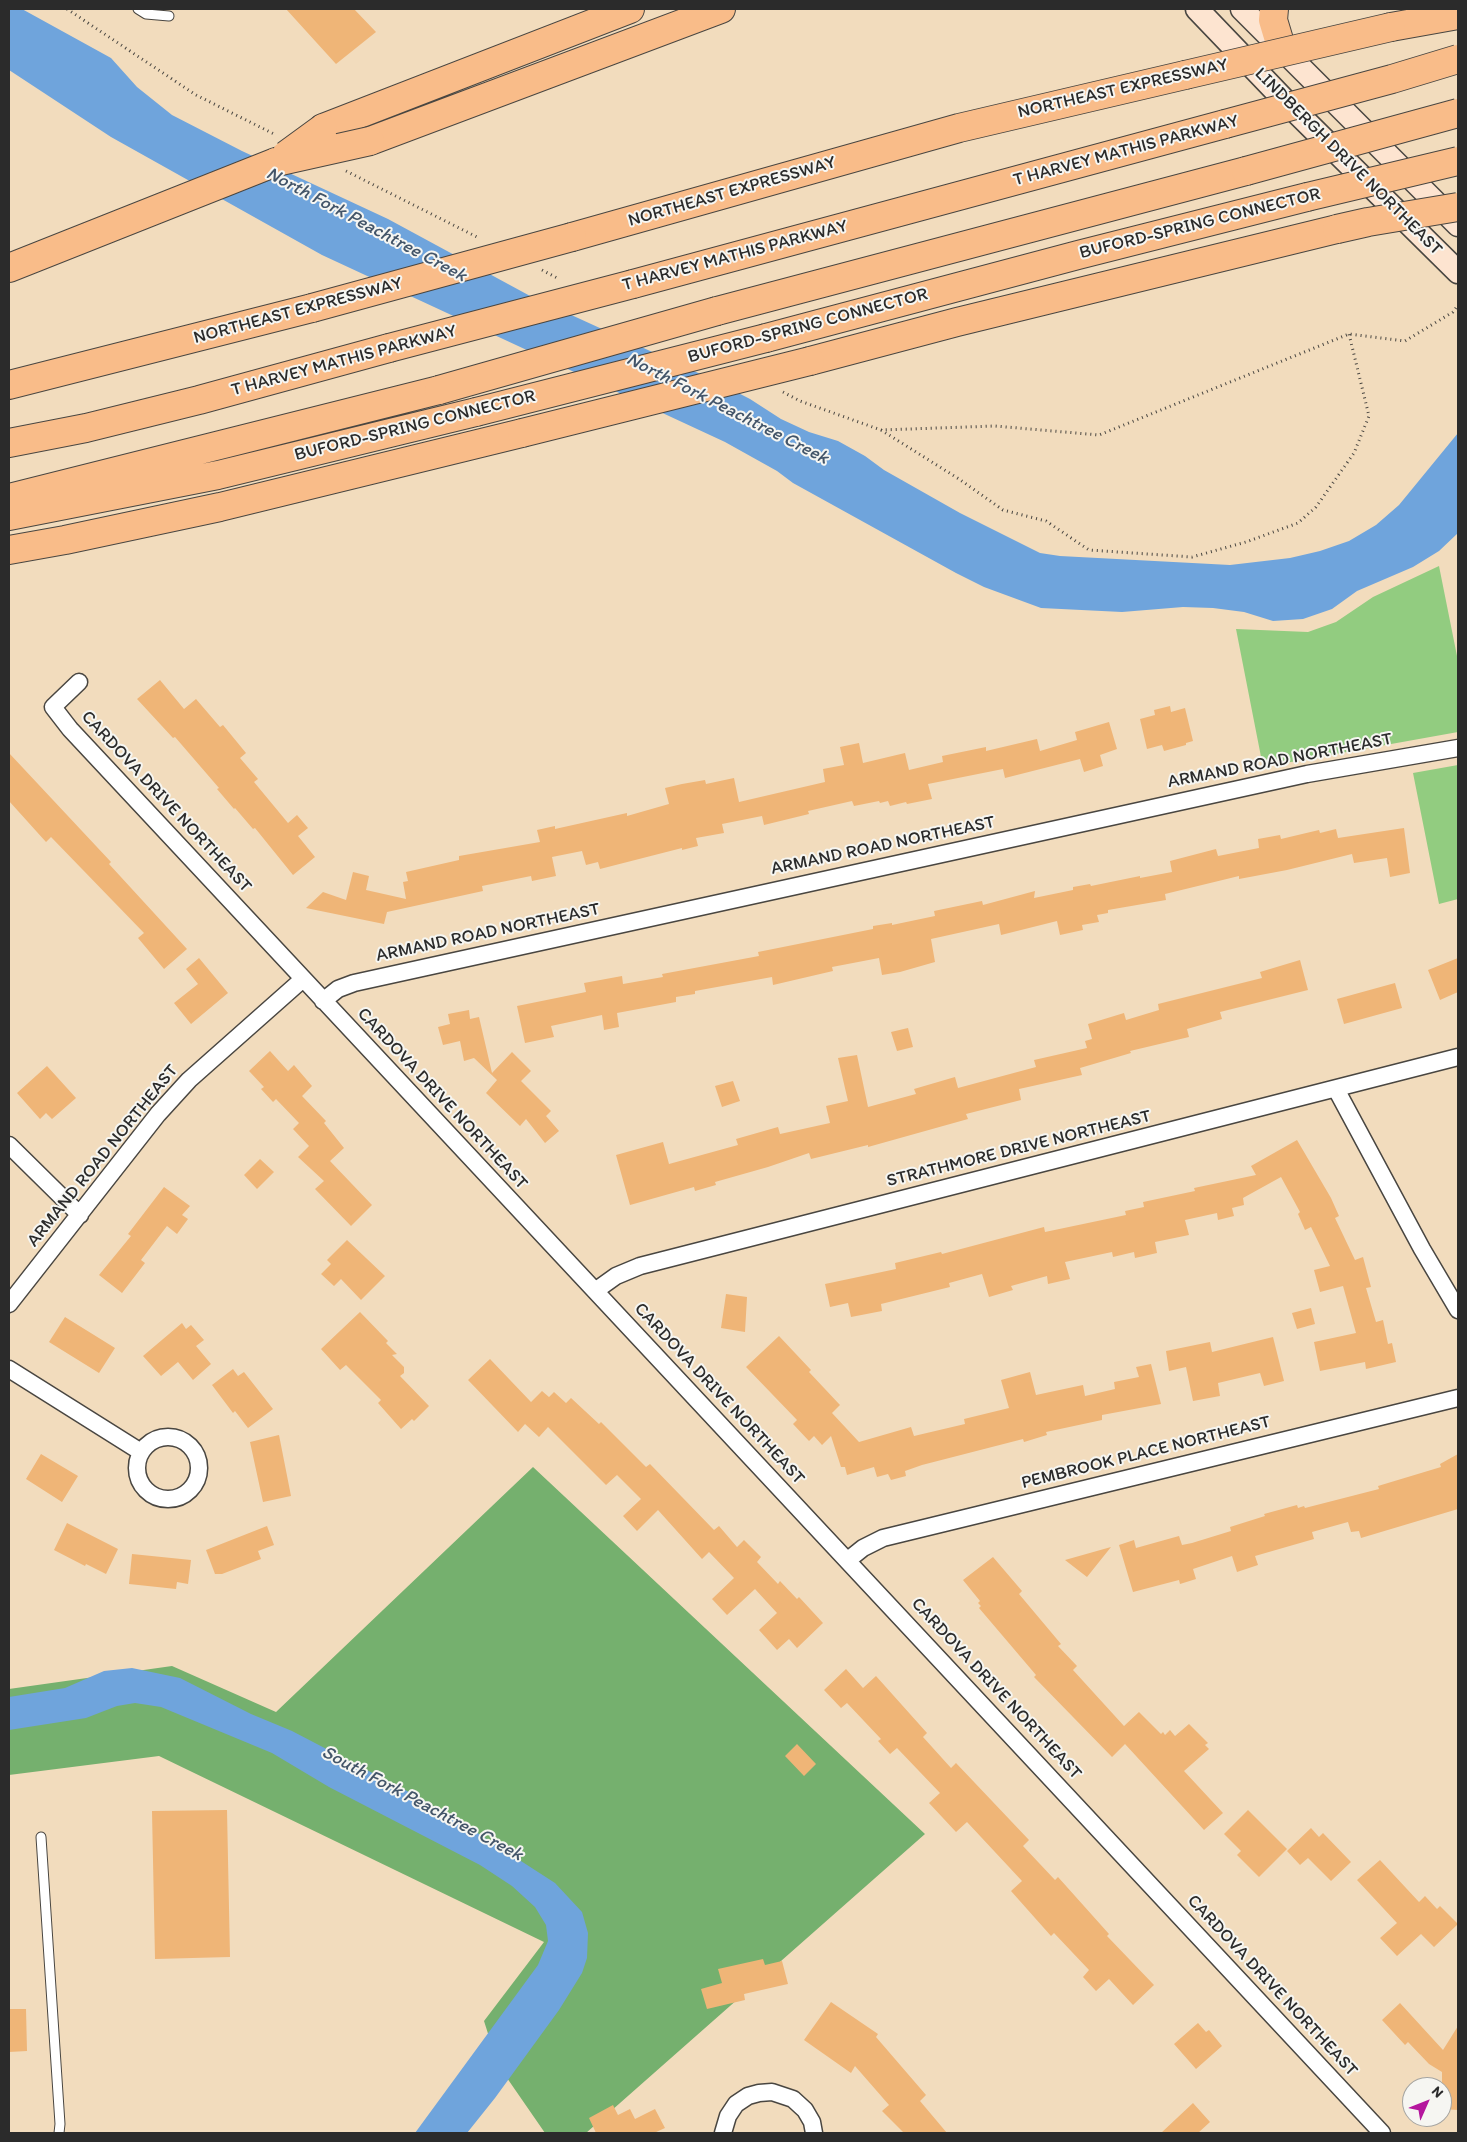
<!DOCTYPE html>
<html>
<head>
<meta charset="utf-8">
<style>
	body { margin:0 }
	#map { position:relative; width:1467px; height:2142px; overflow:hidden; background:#f2dcbd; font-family:Itim,sans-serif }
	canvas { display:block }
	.frame { position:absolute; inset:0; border:10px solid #2b2b2b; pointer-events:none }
	.north { position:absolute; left:1402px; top:2077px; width:50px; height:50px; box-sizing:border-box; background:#f6f6f2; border:1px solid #a5a5a2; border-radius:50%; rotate:46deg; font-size:14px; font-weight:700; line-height:20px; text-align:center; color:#2b2b2b }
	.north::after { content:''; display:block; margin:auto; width:18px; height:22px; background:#b5179e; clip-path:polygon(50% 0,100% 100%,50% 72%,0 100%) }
</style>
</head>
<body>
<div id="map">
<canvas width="1467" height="2142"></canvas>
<div class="frame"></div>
<div class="north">N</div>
</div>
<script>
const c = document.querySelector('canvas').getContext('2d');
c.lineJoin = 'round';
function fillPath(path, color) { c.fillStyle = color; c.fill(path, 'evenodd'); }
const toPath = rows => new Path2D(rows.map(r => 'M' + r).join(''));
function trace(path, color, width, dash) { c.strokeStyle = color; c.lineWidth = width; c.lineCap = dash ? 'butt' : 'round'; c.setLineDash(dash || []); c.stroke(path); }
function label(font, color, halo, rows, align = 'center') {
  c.font = font + ' Itim,sans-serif'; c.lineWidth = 4; c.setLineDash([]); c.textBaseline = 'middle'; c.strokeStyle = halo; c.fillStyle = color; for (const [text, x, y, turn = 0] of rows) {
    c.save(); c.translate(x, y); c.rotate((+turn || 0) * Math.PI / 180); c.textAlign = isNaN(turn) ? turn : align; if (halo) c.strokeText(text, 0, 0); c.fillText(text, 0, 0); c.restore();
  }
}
const green = toPath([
	[1439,566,1458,661,1458,732,1263,767,1236,629,1308,632,1336,622,1373,597],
	[1458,765,1458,899,1439,904,1413,773]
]);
const forest = toPath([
	[533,1467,925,1834,586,2133,545,2133,498,2065,484,2021,544,1942,159,1756,9,1775,9,1689,172,1666,276,1712]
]);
const water = toPath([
	[9,9,22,9,111,58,137,87,172,115,242,151,388,219,532,297,707,377,750,399,781,419,809,432,838,441,865,456,884,470,960,513,1040,553,1060,556,1230,565,1290,558,1320,551,1349,541,1376,525,1399,505,1458,433,1458,533,1439,551,1413,567,1357,591,1332,609,1303,619,1273,621,1244,612,1213,608,1183,607,1122,612,1041,608,984,587,956,573,793,483,777,471,725,442,322,255,111,137,9,70],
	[132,1668,180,1678,251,1714,292,1731,407,1791,459,1821,555,1883,582,1912,588,1933,587,1958,582,1973,559,2010,495,2098,467,2133,415,2133,538,1965,548,1941,546,1925,535,1907,512,1886,480,1865,329,1787,272,1753,161,1707,135,1703,117,1706,86,1718,9,1730,9,1697,65,1688,104,1671]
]);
const building = toPath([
	[286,9,354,9,376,32,336,64],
	[160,680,184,709,196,699,220,727,223,725,246,753,240,758,258,779,254,782,288,823,297,815,308,828,298,836,315,857,293,875,255,828,253,829,235,808,234,809,217,789,219,788,175,737,173,738,137,699],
	[1170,706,1171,712,1185,708,1193,741,1186,743,1186,745,1164,751,1162,745,1147,749,1140,719,1155,715,1154,710],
	[1109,722,1117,749,1100,755,1103,766,1084,772,1080,759,1005,778,1003,769,928,784,932,799,907,804,906,802,890,806,888,801,880,803,879,801,854,806,852,801,808,811,809,814,764,825,762,816,722,824,724,833,696,838,698,846,682,850,682,848,600,869,598,862,586,865,582,851,552,857,556,876,532,881,531,876,482,886,483,891,387,912,384,924,306,908,323,892,346,900,353,872,369,876,366,890,406,899,403,882,408,881,406,872,459,860,459,856,540,842,537,830,555,826,555,829,627,813,627,816,669,804,665,788,682,784,705,780,706,784,734,778,739,802,825,782,823,769,844,765,840,747,859,743,863,763,905,753,909,770,943,762,942,756,986,747,986,751,1037,739,1040,751,1077,740,1075,732],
	[9,753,111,862,109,864,187,949,164,969,138,938,144,933,51,837,46,842,9,801],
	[1404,828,1410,873,1390,877,1387,858,1354,863,1352,854,1287,870,1239,879,1239,876,1165,894,1166,900,1108,910,1108,913,1097,915,1099,922,1082,925,1083,930,1060,935,1057,921,1001,935,999,924,931,939,935,962,900,972,882,975,879,958,832,967,833,971,773,985,772,977,695,991,695,994,676,997,676,1002,617,1013,619,1027,604,1030,602,1015,551,1026,554,1037,525,1043,517,1006,586,992,584,983,622,976,623,984,663,977,662,974,759,956,758,952,873,929,873,926,892,923,892,925,935,916,934,911,982,901,983,905,1035,891,1034,898,1073,890,1073,887,1090,884,1091,886,1140,876,1140,878,1172,872,1170,861,1216,849,1218,856,1259,848,1258,839,1280,835,1281,839,1319,830,1320,833,1336,829,1338,838],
	[199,958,228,993,191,1024,174,1003,198,984,186,969],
	[1458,958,1458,992,1440,1000,1428,970],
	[1300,960,1308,990,1220,1012,1222,1019,1187,1029,1189,1037,1130,1051,1131,1053,1080,1068,1082,1075,1019,1089,1021,1100,966,1114,968,1119,868,1147,868,1145,811,1159,809,1153,768,1167,715,1182,716,1185,695,1191,694,1187,630,1205,616,1155,663,1142,669,1164,738,1145,736,1139,778,1127,780,1134,830,1123,826,1106,848,1101,838,1058,857,1055,868,1107,916,1094,914,1089,955,1077,958,1088,1036,1067,1034,1060,1087,1048,1085,1041,1092,1039,1088,1024,1124,1013,1126,1020,1159,1010,1158,1004,1262,978,1260,972],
	[1395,983,1402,1008,1344,1024,1337,999],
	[469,1010,470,1019,479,1017,492,1073,512,1052,531,1071,521,1081,551,1111,546,1116,559,1131,545,1143,526,1119,520,1126,486,1093,497,1080,474,1058,464,1061,460,1041,443,1045,438,1027,450,1024,448,1014],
	[908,1028,913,1047,897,1051,891,1032],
	[270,1051,288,1071,294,1065,312,1086,302,1096,326,1121,324,1123,344,1148,330,1161,372,1205,351,1226,315,1189,324,1181,298,1157,309,1146,293,1129,299,1123,276,1099,273,1102,261,1089,264,1087,249,1071],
	[47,1066,76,1098,52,1119,46,1113,40,1119,17,1093],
	[733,1081,740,1101,722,1107,715,1086],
	[1297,1140,1331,1198,1339,1216,1335,1218,1355,1260,1363,1257,1371,1287,1366,1288,1376,1322,1383,1320,1388,1344,1392,1343,1396,1362,1366,1369,1365,1362,1320,1371,1314,1342,1356,1333,1343,1286,1320,1292,1314,1270,1330,1266,1311,1227,1305,1230,1298,1214,1300,1212,1281,1177,1243,1198,1244,1205,1232,1208,1234,1216,1218,1220,1217,1213,1185,1220,1189,1235,1155,1242,1157,1253,1135,1258,1134,1252,1113,1257,1112,1252,1065,1262,1070,1279,1048,1284,1047,1276,1011,1286,1013,1290,989,1297,982,1274,949,1283,950,1287,881,1304,882,1311,851,1317,848,1303,830,1307,825,1284,896,1269,895,1263,941,1252,942,1254,1044,1227,1045,1232,1126,1215,1125,1211,1144,1207,1143,1202,1195,1191,1194,1188,1256,1175,1251,1166],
	[260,1159,274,1172,257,1189,244,1175],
	[164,1187,190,1206,182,1215,188,1219,177,1234,167,1226,141,1260,145,1263,122,1293,99,1275,131,1236,128,1234],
	[347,1240,385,1276,361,1300,341,1279,334,1286,321,1274,331,1264,327,1260],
	[726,1294,747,1297,745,1332,721,1328],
	[1311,1308,1315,1324,1297,1329,1292,1313],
	[360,1312,388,1341,386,1343,397,1354,392,1355,404,1367,404,1373,400,1376,429,1406,414,1421,412,1419,401,1429,378,1403,381,1400,346,1365,340,1370,321,1349],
	[65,1317,115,1348,99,1373,49,1342],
	[182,1323,186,1329,191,1325,204,1340,196,1346,211,1364,193,1380,178,1362,161,1376,143,1356],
	[779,1336,811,1370,809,1372,840,1405,832,1413,859,1442,911,1427,914,1436,965,1424,964,1419,1009,1408,1001,1380,1030,1372,1036,1395,1083,1385,1085,1396,1115,1389,1114,1382,1139,1377,1136,1367,1151,1364,1161,1404,1102,1415,1102,1420,1046,1432,1047,1435,1024,1442,1023,1439,922,1465,905,1471,906,1476,891,1480,888,1474,877,1477,874,1467,847,1475,845,1467,841,1467,831,1436,822,1445,814,1436,809,1441,793,1424,797,1420,746,1367],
	[1273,1337,1284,1381,1264,1386,1260,1373,1218,1383,1220,1396,1193,1401,1186,1367,1169,1371,1166,1351,1210,1342,1212,1352],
	[490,1359,531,1402,542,1391,549,1397,554,1392,566,1403,571,1398,599,1424,601,1422,646,1467,650,1464,714,1530,719,1526,737,1547,744,1540,761,1557,757,1562,778,1584,780,1581,797,1599,799,1597,823,1623,797,1648,789,1639,777,1650,759,1630,777,1613,755,1589,727,1615,712,1599,734,1578,709,1552,702,1559,658,1510,637,1531,623,1516,641,1499,617,1475,606,1485,548,1427,539,1437,525,1424,518,1432,468,1380],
	[233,1369,238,1376,244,1372,273,1409,248,1428,235,1411,233,1413,212,1385],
	[279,1435,291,1496,263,1502,250,1442],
	[41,1454,78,1476,62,1502,26,1479],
	[1458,1454,1458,1509,1361,1538,1359,1531,1351,1532,1348,1522,1312,1532,1314,1539,1255,1556,1258,1565,1237,1572,1232,1556,1193,1569,1196,1579,1180,1584,1179,1580,1133,1592,1119,1545,1134,1540,1136,1548,1179,1536,1182,1545,1192,1543,1231,1531,1230,1527,1265,1516,1264,1514,1297,1505,1298,1508,1304,1506,1305,1508,1379,1489,1378,1486,1441,1467,1440,1464],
	[67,1523,118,1549,106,1574,86,1564,85,1566,54,1550],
	[267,1526,274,1545,258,1551,261,1559,222,1574,215,1574,206,1550],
	[1111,1547,1087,1577,1065,1560],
	[132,1554,191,1560,188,1584,177,1582,176,1589,129,1584],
	[993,1557,1022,1591,1019,1594,1061,1644,1058,1646,1077,1666,1073,1670,1124,1726,1139,1712,1161,1734,1163,1732,1165,1735,1170,1730,1175,1736,1189,1724,1208,1743,1205,1745,1209,1749,1184,1771,1223,1813,1204,1830,1125,1744,1112,1757,1034,1677,1036,1675,979,1608,981,1606,978,1603,980,1601,963,1580],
	[846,1669,863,1688,876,1676,927,1733,923,1737,951,1768,956,1763,1029,1840,1023,1846,1055,1880,1058,1877,1109,1934,1107,1936,1154,1985,1133,2005,1109,1979,1096,1991,1083,1977,1089,1970,1054,1933,1051,1936,1011,1891,1022,1881,967,1822,956,1832,929,1803,940,1793,897,1748,890,1754,878,1741,881,1739,847,1703,841,1708,824,1690],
	[797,1744,816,1764,804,1776,785,1756],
	[227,1810,230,1957,155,1959,152,1811],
	[1248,1810,1287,1849,1259,1877,1237,1855,1241,1851,1224,1834],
	[1311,1828,1319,1837,1323,1833,1351,1862,1331,1881,1308,1858,1300,1865,1287,1851],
	[1380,1860,1419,1902,1425,1896,1437,1909,1440,1906,1458,1924,1434,1947,1421,1934,1397,1956,1380,1938,1397,1923,1357,1880],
	[763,1959,765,1965,782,1961,788,1984,744,1994,745,2000,707,2009,701,1989,722,1983,718,1969],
	[831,2002,878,2034,876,2037,926,2095,920,2101,947,2133,904,2133,882,2111,889,2105,855,2066,851,2073,804,2040],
	[1400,2003,1443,2050,1458,2026,1458,2110,1442,2109,1442,2072,1429,2064,1408,2042,1405,2045,1382,2020],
	[9,2009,26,2009,27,2051,9,2052],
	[1198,2023,1206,2032,1209,2030,1222,2046,1196,2069,1174,2044],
	[1193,2103,1210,2122,1198,2133,1161,2133],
	[613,2105,618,2115,630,2109,635,2119,655,2109,665,2128,654,2133,596,2133,589,2118]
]);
const path = toPath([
	[67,9,196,95,276,135],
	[346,171,479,238],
	[542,270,559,279],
	[783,392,800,401,881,430,995,426,1099,435,1349,334,1405,341,1453,312,1458,305],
	[881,430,959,479,1003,510,1046,521,1089,550,1192,557,1246,542,1298,523,1316,507,1354,453,1369,416,1349,334]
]);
const service = toPath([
	[138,9,146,14,169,16],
	[41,1837,60,2124,59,2133]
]);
const minor = toPath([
	[79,682,53,707,70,729,1382,2133],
	[323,1001,338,989,354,983,1307,774,1458,748],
	[1336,1089,1422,1249,1458,1310],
	[9,1145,80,1215],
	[595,1291,616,1276,640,1266,1458,1057],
	[9,1304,158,1114,189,1080,303,979],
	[9,1369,141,1452],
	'137 1468a31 31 0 1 1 62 0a31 31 0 1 1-62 0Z',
	[848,1560,863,1548,883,1538,1458,1398],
	[723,2133,728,2116,736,2104,748,2096,759,2093,772,2092,793,2099,805,2110,812,2122,814,2133]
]);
const secondary = toPath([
	[1197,9,1289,105,1458,272],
	[1242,9,1458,225]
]);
const motorway = toPath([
	[1274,9,1273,20,1282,50],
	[1391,27,1458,15],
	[323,128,630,9],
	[370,141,721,9],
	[572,237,959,128,1185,75],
	[9,268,276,162],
	[633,284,1225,124],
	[717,311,1246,171],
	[766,338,1078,255,1307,197],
	[810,361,957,322,1337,229],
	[9,385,312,308],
	[9,443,86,428,199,400,389,348],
	[9,498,439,390],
	[9,516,218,475,476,412],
	[9,550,65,540,220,507,522,433]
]);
const motorwayBridge = toPath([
	[1185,75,1391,27],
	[1225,124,1392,79,1458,59],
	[286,155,323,128],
	[276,162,370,141],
	[1246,171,1458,113],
	[1307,197,1458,161],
	[1337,229,1368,222,1458,207],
	[312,308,572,237],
	[389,348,633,284],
	[439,390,717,311],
	[476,412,766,338],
	[522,433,810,361]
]);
const streetNames = [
	["NORTHEAST EXPRESSWAY",1123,89,-13],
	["T HARVEY MATHIS PARKWAY",1126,151,-15],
	["LINDBERGH DRIVE NORTHEAST",1348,162,45],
	["NORTHEAST EXPRESSWAY",732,192,-16],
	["BUFORD-SPRING CONNECTOR",1200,224,-14],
	["T HARVEY MATHIS PARKWAY",735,256,-15],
	["NORTHEAST EXPRESSWAY",298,311,-15],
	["BUFORD-SPRING CONNECTOR",808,326,-15],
	["T HARVEY MATHIS PARKWAY",344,361,-15],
	["BUFORD-SPRING CONNECTOR",415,426,-14],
	["ARMAND ROAD NORTHEAST",1280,761,-11],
	["CARDOVA DRIVE NORTHEAST",166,802,47],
	["ARMAND ROAD NORTHEAST",883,846,-12],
	["ARMAND ROAD NORTHEAST",488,933,-12],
	["CARDOVA DRIVE NORTHEAST",442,1099,47],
	["STRATHMORE DRIVE NORTHEAST",1019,1149,-14],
	["ARMAND ROAD NORTHEAST",103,1156,-51],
	["CARDOVA DRIVE NORTHEAST",719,1394,47],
	["PEMBROOK PLACE NORTHEAST",1146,1453,-14],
	["CARDOVA DRIVE NORTHEAST",996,1689,47],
	["CARDOVA DRIVE NORTHEAST",1272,1986,47]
];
const waterNames = [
	["North Fork Peachtree Creek",366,225,28],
	["North Fork Peachtree Creek",727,409,27],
	["South Fork Peachtree Creek",422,1804,28]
];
fillPath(green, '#92cc80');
fillPath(forest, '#75b06e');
fillPath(water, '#6fa4dc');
fillPath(building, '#efb577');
trace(service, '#494641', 11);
trace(minor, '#494641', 19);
trace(secondary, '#494641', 25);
trace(motorway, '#494641', 30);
trace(path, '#494641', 3, [1, 4]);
trace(service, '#fff', 9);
trace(minor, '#fff', 16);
trace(secondary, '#fde4d0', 22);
trace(motorway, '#f9bc89', 28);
trace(motorwayBridge, '#494641', 30, []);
trace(motorwayBridge, '#f9bc89', 28);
label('18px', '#2b2b2b', '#f6f6f2', streetNames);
label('italic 19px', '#435569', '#f6f6f2', waterNames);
</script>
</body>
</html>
